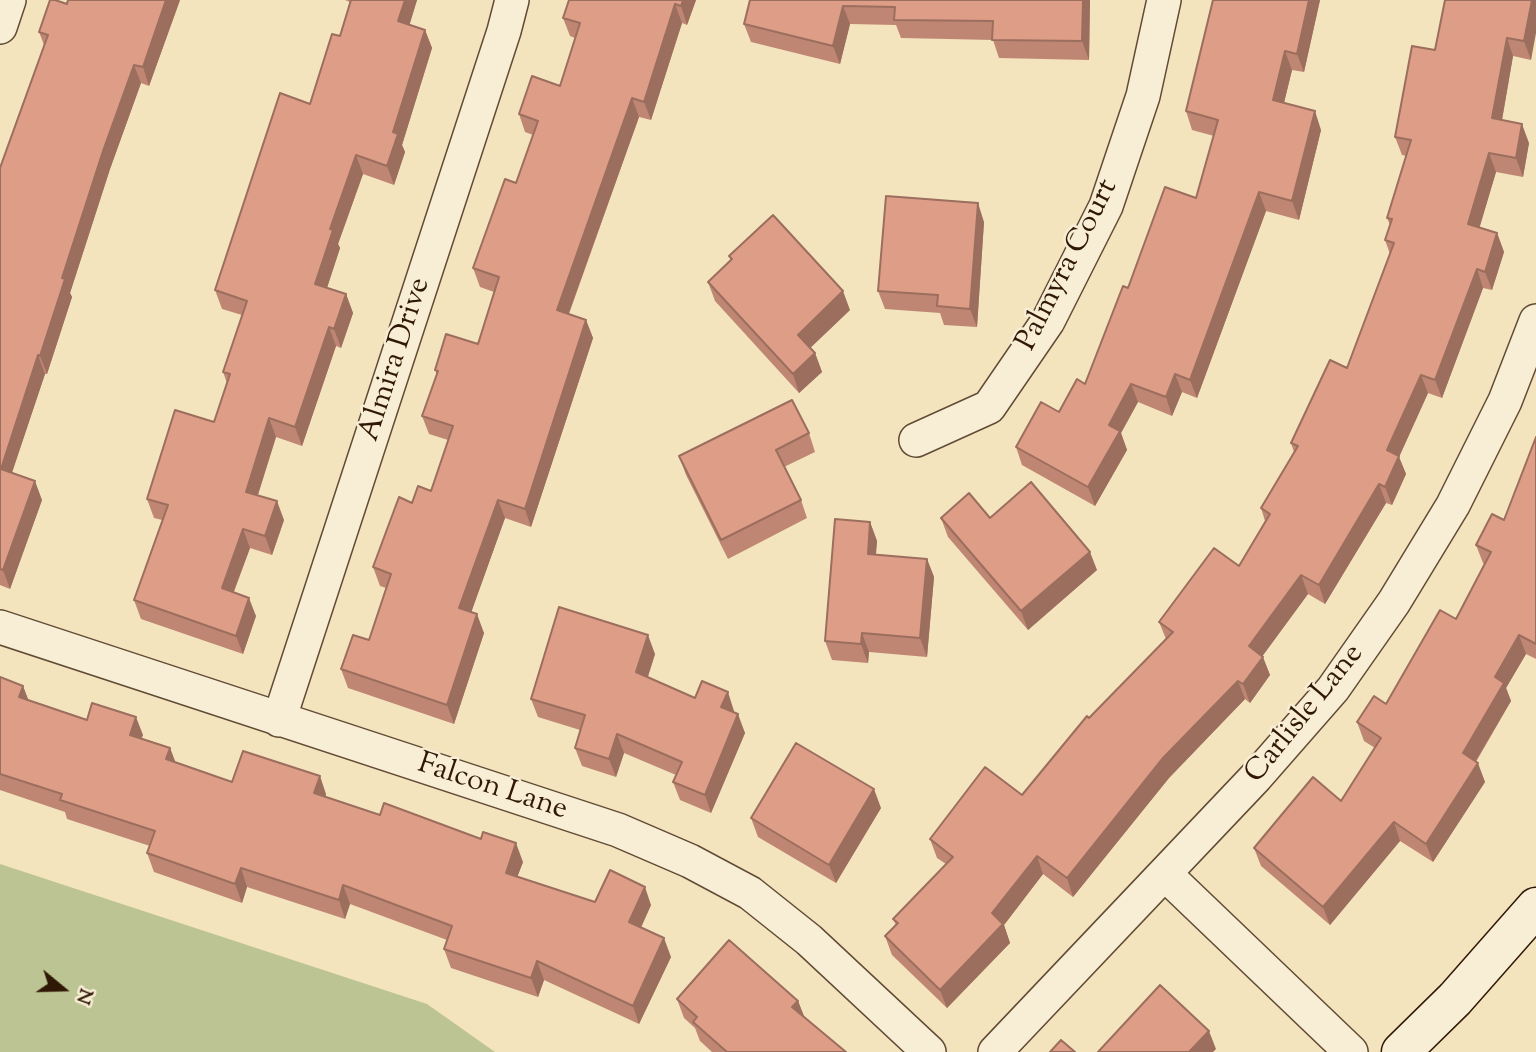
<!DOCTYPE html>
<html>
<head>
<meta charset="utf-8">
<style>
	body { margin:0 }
	#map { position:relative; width:1536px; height:1052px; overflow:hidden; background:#f4e4be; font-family:"Sorts Mill Goudy",serif }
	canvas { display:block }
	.north { position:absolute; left:28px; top:954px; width:70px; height:70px; -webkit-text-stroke:5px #f8edd5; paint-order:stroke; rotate:109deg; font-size:19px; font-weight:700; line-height:28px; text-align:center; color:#301807 }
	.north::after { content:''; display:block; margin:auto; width:24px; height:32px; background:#301807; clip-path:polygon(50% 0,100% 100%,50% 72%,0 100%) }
</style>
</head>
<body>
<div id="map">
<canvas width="1536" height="1052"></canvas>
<div class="north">N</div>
</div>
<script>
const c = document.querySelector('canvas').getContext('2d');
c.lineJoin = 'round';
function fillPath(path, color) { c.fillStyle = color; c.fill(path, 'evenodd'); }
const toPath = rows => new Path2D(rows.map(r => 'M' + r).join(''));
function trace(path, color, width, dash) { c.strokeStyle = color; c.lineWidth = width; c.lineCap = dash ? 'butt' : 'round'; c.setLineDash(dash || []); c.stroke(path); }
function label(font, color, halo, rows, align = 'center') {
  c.font = font + ' "Sorts Mill Goudy",serif'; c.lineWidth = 5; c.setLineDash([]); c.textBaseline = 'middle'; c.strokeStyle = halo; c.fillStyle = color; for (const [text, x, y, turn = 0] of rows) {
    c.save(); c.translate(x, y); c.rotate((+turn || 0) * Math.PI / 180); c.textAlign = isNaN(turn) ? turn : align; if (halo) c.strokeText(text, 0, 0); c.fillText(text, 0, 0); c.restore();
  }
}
const green = toPath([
	[0,864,427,1004,495,1052,0,1052]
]);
const street = toPath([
	[0,27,9,0],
	[916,440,989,407,1048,321,1106,206,1143,96,1164,0],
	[0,627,618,830,690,861,750,893,809,940,929,1052],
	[279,720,504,31,512,0],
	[1165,874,1351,1052],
	[995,1052,1256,777,1333,689,1394,602,1453,505,1505,401,1536,321]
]);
const secondary = toPath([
	[1401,1052,1455,999,1536,907]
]);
const wall = toPath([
	[180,0,149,86,141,83,110,169,70,293,72,297,47,374,45,374,12,473,42,500,10,589,0,585,0,168,44,45,39,32,67,4],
	[345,0,417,0,409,25,425,30,432,48,402,145,405,152,394,185,363,174,338,244,340,248,327,288,346,294,353,313,341,348,336,346,302,446,276,437,258,495,284,520,272,555,250,548,234,592,256,616,243,654,141,619,134,600,162,520,154,518,147,499,214,422,227,383,223,372,242,315,222,309,215,290,310,104,340,36,350,2],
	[569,0,696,0,687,25,682,23,651,120,639,117,569,314,586,320,593,338,531,527,505,518,471,612,484,633,454,724,348,688,341,669,369,640,386,588,380,586,373,567,412,503,431,491,448,440,429,434,422,416,437,375,435,370,478,344,494,292,480,287,473,268,516,183,533,135,525,132,519,114,560,86,575,38,570,36,563,18],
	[750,0,1090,0,1089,60,999,58,993,40,901,38,896,25,850,24,840,64,751,42,744,24],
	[1213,0,1320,0,1304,72,1292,70,1284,103,1321,130,1299,220,1266,211,1197,398,1182,392,1172,416,1138,402,1121,433,1127,450,1095,506,1022,465,1016,447,1059,412,1085,384,1128,288,1196,198,1214,136,1192,130,1186,111],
	[1536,0,1531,60,1513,56,1502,120,1529,143,1523,177,1496,172,1479,228,1497,233,1504,252,1492,290,1483,288,1442,398,1428,393,1399,457,1406,474,1392,505,1386,503,1325,604,1308,594,1262,656,1270,675,1250,703,1245,699,1169,778,1073,897,1043,874,1004,925,1010,943,947,1008,892,955,885,936,896,925,893,919,946,864,937,858,930,839,1022,795,1089,718,1166,639,1159,622,1239,566,1265,521,1261,508,1294,452,1291,443,1347,368,1390,254,1385,240,1390,225,1387,218,1406,156,1402,155,1395,137,1435,50],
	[984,222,977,327,944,325,940,313,885,309,878,291],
	[729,256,850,310,810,348,815,353,822,372,799,393,715,301,708,282,731,260],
	[809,433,815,452,784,467,801,500,807,518,728,559,686,475,679,456],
	[1536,437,1536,659,1526,654,1506,688,1511,701,1476,762,1485,782,1433,862,1400,841,1330,925,1261,866,1254,848,1341,801,1375,748,1364,741,1357,722,1386,704,1456,619,1484,564,1483,563,1476,545,1504,520],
	[941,518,990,518,1097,570,1028,630,948,537],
	[870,522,877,541,876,555,927,559,934,577,927,657,869,652,868,663,832,660,825,641],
	[655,654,648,677,695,698,734,711,734,712,745,733,711,813,680,800,673,782,676,775,624,753,616,777,582,766,575,748,580,730,538,717,531,699],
	[0,677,23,686,28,700,87,720,143,735,141,738,170,748,175,762,232,782,326,794,326,797,523,862,517,877,595,902,651,905,641,928,671,957,639,1024,544,980,538,997,451,968,444,949,447,940,350,904,345,919,247,887,242,903,154,872,147,853,150,846,67,819,65,812,0,790],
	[881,808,836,883,758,837,751,818],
	[677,999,798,1001,804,1016,846,1052,712,1052,700,1041,695,1028,684,1018]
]);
const shadedWall = toPath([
	[166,0,180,0,149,86,143,67],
	[405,0,417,0,405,40,398,21],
	[683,0,696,0,687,25,681,6],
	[1083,0,1090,0,1089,60,1082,41],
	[1309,0,1320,0,1304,72,1297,54],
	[1532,0,1536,0,1536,33,1531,60,1524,41],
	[675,4,682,23,651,120,644,102],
	[843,6,850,24,840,64,833,46],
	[425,30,432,48,402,145,405,152,394,185,387,166,393,132],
	[1507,38,1513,56,1499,137,1492,118],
	[1285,51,1292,70,1280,119,1273,100],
	[134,65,141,83,110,169,70,293,72,297,47,374,40,356,62,278,103,151],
	[632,98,639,117,563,329,557,310],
	[1315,111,1321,130,1299,220,1292,201],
	[1522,124,1529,143,1523,177,1516,158],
	[1489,153,1496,172,1475,243,1468,224],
	[356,155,363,174,338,244,340,248,322,303,315,284,330,229],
	[1259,192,1266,211,1197,398,1190,380],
	[978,203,984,222,977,327,970,309],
	[1497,233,1504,252,1492,290,1485,272],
	[1477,269,1483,288,1442,398,1435,380],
	[843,291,850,310,805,353,798,335],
	[346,294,353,313,341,348,334,329],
	[586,320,593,338,531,527,525,509],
	[329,327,336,346,302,446,295,427],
	[815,353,822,372,799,393,793,374],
	[38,355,45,374,7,487,1,469],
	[1175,374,1182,392,1172,416,1166,397],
	[1421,375,1428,393,1399,457,1406,474,1392,505,1385,487,1387,450],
	[1131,384,1138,402,1121,433,1127,450,1095,506,1088,487,1109,425],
	[269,418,276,437,253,510,246,492],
	[35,481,42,500,10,589,3,570],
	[1379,484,1386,503,1325,604,1319,585],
	[498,500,505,518,466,627,459,608],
	[277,501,284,520,272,555,265,536],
	[870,522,877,541,874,573,868,554],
	[243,529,250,548,228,606,222,588],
	[1090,552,1097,570,1028,630,1021,611],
	[927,559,934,577,927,657,920,638],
	[1301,575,1308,594,1256,665,1249,646],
	[249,598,256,616,243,654,236,636],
	[477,614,484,633,454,724,447,705],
	[862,633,869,652,868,663,861,644],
	[648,635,655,654,643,691,636,672],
	[1519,635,1526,654,1506,688,1511,701,1469,772,1463,753,1495,677],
	[1263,657,1270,675,1250,703,1243,684],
	[1238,681,1245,699,1169,778,1073,897,1067,878,1162,759],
	[23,686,30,704,19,697],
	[728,692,734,711,728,725,721,707],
	[738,714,745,733,711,813,705,795],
	[136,717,143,735,136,753,130,735],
	[617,734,624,753,616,777,609,759],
	[170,748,177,766,166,759],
	[1478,763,1485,782,1433,862,1426,844],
	[320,776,326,794,321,811,314,793],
	[874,789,881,808,836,883,829,865],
	[1394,822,1400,841,1330,925,1323,907],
	[516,843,523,862,512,891,506,873],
	[1037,856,1043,874,1004,925,1010,943,947,1008,940,990,992,913],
	[241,868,247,887,242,903,235,884],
	[343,885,350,904,345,919,339,900],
	[645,887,651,905,635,940,629,922],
	[664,938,671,957,639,1024,633,1006],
	[537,961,544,980,538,997,531,978],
	[798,1001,805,1019,792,1007],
	[1209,1031,1216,1049,1213,1052,1189,1052]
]);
const building = toPath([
	[50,0,55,0,67,4,68,0,166,0,143,67,134,65,103,151,62,278,65,279,40,356,38,355,1,469,35,481,3,570,0,569,0,168,48,35,39,32,50,0],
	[351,0,405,0,398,21,425,30,393,132,398,134,387,166,356,155,330,229,333,230,315,284,346,294,334,329,329,327,295,427,269,418,246,492,277,501,265,536,243,529,222,588,249,598,236,636,134,600,168,505,147,499,175,410,214,422,230,374,223,372,247,301,215,290,280,93,310,104,332,34,340,36,351,0],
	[569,0,683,0,681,6,675,4,644,102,632,98,557,310,586,320,525,509,498,500,459,608,477,614,447,705,341,669,353,635,369,640,391,574,373,567,399,497,412,503,418,486,431,491,453,426,422,416,438,371,435,370,446,334,478,344,499,277,473,268,505,179,516,183,538,121,519,114,532,76,560,86,580,23,563,18,569,0],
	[750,0,1083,0,1082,41,992,40,993,21,894,20,895,7,843,6,833,46,744,24,750,0],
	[1213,0,1309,0,1297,54,1285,51,1273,100,1315,111,1292,201,1259,192,1190,380,1175,374,1166,397,1131,384,1109,425,1120,431,1088,487,1016,447,1041,402,1059,412,1077,379,1085,384,1123,286,1128,288,1165,187,1196,198,1218,120,1186,111,1213,0],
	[1445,0,1532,0,1524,41,1507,38,1492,118,1522,124,1516,158,1489,153,1468,224,1497,233,1485,272,1477,269,1435,380,1421,375,1387,450,1399,456,1385,487,1379,484,1319,585,1301,575,1249,646,1263,657,1243,684,1238,681,1162,759,1067,878,1037,856,992,913,1003,924,940,990,885,936,898,923,893,919,953,857,930,839,985,767,1022,795,1087,716,1089,718,1173,632,1159,622,1214,548,1239,566,1270,514,1261,508,1298,446,1291,443,1330,360,1347,368,1394,243,1385,240,1392,219,1387,218,1411,140,1395,137,1412,46,1435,50,1445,0],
	[886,196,978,203,970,309,937,306,938,295,878,291,886,196],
	[773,215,843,291,798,335,815,353,793,374,708,282,732,259,729,256,773,215],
	[792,400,809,433,776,450,801,500,721,540,679,456,792,400],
	[1536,437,1536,644,1519,635,1495,677,1504,683,1463,753,1478,763,1426,844,1394,822,1323,907,1254,848,1313,777,1341,801,1381,738,1357,722,1374,696,1386,704,1440,610,1456,619,1491,552,1476,545,1492,514,1504,520,1536,437],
	[1031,482,1090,552,1021,611,941,518,969,493,990,518,1031,482],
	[835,519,870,522,868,554,927,559,920,638,862,633,861,644,825,641,835,519],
	[559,607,648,635,636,672,695,698,702,681,728,692,721,707,738,714,705,795,673,782,682,762,617,734,609,759,575,748,585,715,531,699,559,607],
	[0,677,23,686,19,697,87,720,92,703,136,717,130,735,170,748,166,759,232,782,243,751,320,776,314,793,380,815,384,803,481,839,483,832,516,843,506,873,595,902,610,870,645,887,629,922,664,938,633,1006,537,961,531,978,444,949,452,926,343,885,339,900,241,868,235,884,147,853,155,831,60,800,62,794,0,774,0,677],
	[796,743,874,789,829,865,751,818,796,743],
	[729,940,798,1001,792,1007,846,1052,727,1052,693,1022,697,1017,677,999,729,940],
	[1160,985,1209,1031,1189,1052,1098,1052,1160,985],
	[1061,1040,1075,1052,1050,1052,1061,1040]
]);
const streetNames = [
	["Palmyra Court",1069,266,-63],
	["Almira Drive",397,360,-72],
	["Carlisle Lane",1306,715,-51],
	["Falcon Lane",492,789,18]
];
fillPath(green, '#bbc492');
trace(street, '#614b35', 36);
trace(secondary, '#301807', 41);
trace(street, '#f8edd5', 33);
trace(secondary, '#f8edd5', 38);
fillPath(wall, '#bf8773');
fillPath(shadedWall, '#9b6e5e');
fillPath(building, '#de9d86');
trace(building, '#9b6e5e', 2);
label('30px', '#301807', '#f8edd5', streetNames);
</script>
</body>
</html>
